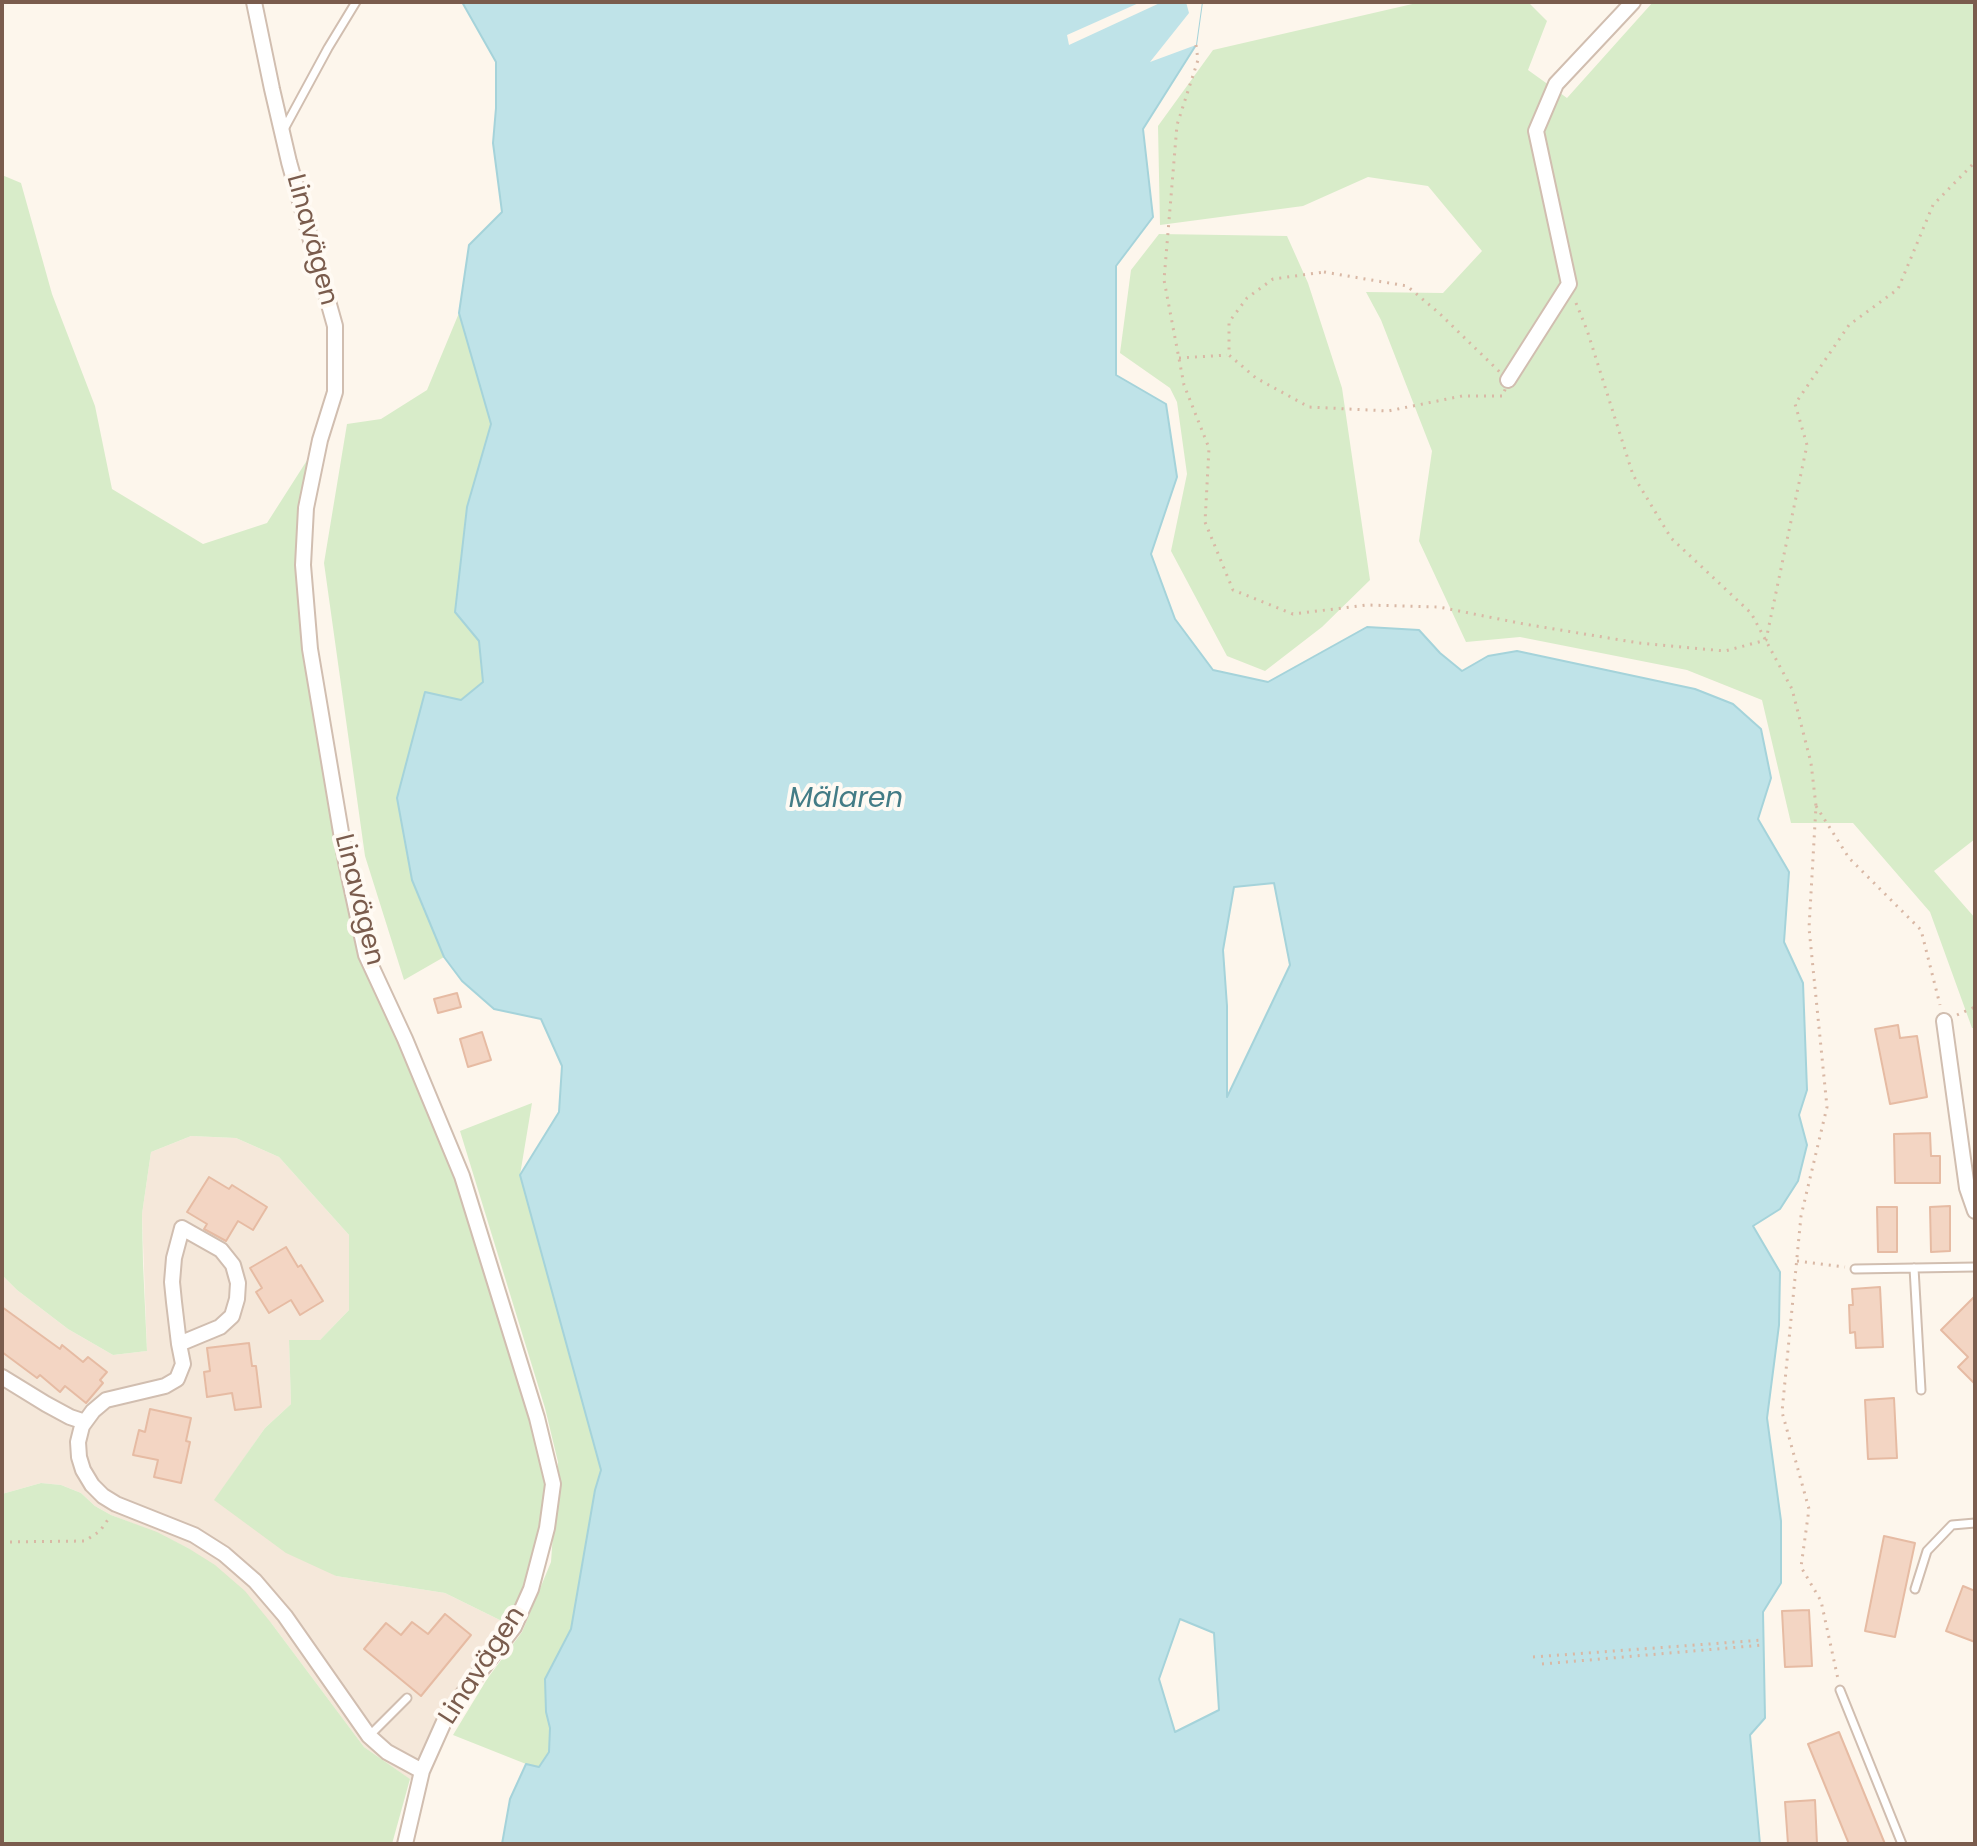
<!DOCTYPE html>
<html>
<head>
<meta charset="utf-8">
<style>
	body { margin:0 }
	#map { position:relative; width:1977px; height:1846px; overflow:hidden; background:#fdf6ec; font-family:Poppins,sans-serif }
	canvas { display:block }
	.frame { position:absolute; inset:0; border:4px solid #7a5c4d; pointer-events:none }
</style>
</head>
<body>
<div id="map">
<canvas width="1977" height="1846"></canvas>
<div class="frame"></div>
</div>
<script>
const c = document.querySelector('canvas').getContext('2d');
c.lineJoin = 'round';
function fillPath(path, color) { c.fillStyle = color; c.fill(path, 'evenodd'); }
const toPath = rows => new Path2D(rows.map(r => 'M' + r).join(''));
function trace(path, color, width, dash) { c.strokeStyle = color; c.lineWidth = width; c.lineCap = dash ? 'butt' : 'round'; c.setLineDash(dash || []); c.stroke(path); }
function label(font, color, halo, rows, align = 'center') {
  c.font = font + ' Poppins,sans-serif'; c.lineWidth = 8; c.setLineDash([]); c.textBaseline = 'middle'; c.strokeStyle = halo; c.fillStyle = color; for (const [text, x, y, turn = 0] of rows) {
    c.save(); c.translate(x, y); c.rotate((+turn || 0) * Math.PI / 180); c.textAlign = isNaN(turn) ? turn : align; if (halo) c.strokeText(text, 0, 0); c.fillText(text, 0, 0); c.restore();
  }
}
const residential = toPath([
	[191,1136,236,1138,279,1157,349,1235,349,1310,320,1340,289,1340,291,1404,265,1428,215,1500,336,1576,445,1593,514,1627,447,1715,418,1785,364,1747,272,1624,188,1548,157,1533,111,1515,95,1506,81,1493,61,1485,41,1483,2,1494,2,1275,17,1290,68,1329,113,1355,147,1351,142,1214,151,1152]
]);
const green = toPath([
	[1421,2,1528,2,1547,21,1528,70,1567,98,1653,2,1975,2,1975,839,1934,871,1975,918,1975,1028,1972,1028,1930,912,1853,823,1791,823,1762,700,1687,670,1520,637,1466,642,1419,541,1432,451,1381,320,1366,292,1443,293,1482,251,1428,186,1368,177,1303,206,1160,225,1158,126,1213,50],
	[2,175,21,183,52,294,95,406,112,489,203,544,267,523,320,440,303,565,366,955,462,1176,553,1484,514,1627,445,1593,336,1576,286,1553,214,1500,265,1428,291,1404,289,1340,320,1340,349,1310,349,1235,279,1157,236,1138,191,1136,151,1152,142,1214,143,1263,147,1351,113,1355,68,1329,17,1290,2,1275],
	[1159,234,1287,236,1308,283,1342,388,1370,580,1322,627,1265,671,1227,656,1171,551,1187,474,1177,402,1170,388,1120,353,1131,270],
	[459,313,491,424,467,507,483,682,461,700,425,692,397,798,412,880,444,957,404,980,365,856,324,563,347,424,381,419,427,390],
	[532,1103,520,1175,602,1470,595,1490,571,1630,545,1679,546,1712,550,1728,549,1752,539,1768,526,1764,453,1735,487,1679,522,1632,551,1562,558,1462,545,1408,460,1131],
	[41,1483,61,1485,81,1493,95,1506,111,1515,157,1532,188,1548,215,1565,245,1591,272,1624,364,1747,410,1779,392,1844,2,1844,2,1494]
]);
const water = toPath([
	[462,2,1202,2,1196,45,1143,129,1153,217,1116,266,1116,375,1166,404,1177,477,1151,554,1175,619,1213,670,1268,682,1367,627,1419,630,1440,653,1462,671,1488,656,1517,651,1695,689,1733,704,1761,729,1771,778,1758,819,1789,872,1784,942,1803,983,1807,1090,1799,1115,1807,1145,1798,1181,1780,1209,1753,1226,1780,1272,1779,1325,1767,1418,1781,1521,1781,1583,1763,1612,1765,1718,1750,1735,1760,1844,502,1844,510,1799,526,1764,539,1767,549,1752,550,1728,546,1712,545,1679,571,1629,595,1490,601,1470,520,1175,559,1112,562,1066,541,1019,494,1009,462,981,444,957,412,880,397,798,425,692,461,700,483,682,479,641,455,612,467,507,491,424,459,313,469,245,502,212,493,143,496,108,496,62,462,2],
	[1274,883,1290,965,1227,1097,1227,1006,1223,950,1234,887,1274,883],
	[1180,1619,1214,1633,1219,1710,1175,1732,1159,1679,1180,1619]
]);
const pier = toPath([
	[1141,2,1162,2,1069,45,1067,35],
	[1186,2,1202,2,1196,45,1150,62,1189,13]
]);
const building = toPath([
	[457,993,461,1007,438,1013,434,999,457,993],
	[1898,1025,1900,1038,1917,1036,1927,1097,1890,1104,1875,1029,1898,1025],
	[482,1032,491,1060,468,1067,460,1039,482,1032],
	[1930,1133,1931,1156,1940,1156,1940,1183,1895,1183,1894,1134,1930,1133],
	[209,1177,229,1189,232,1185,267,1207,253,1230,238,1221,226,1241,204,1229,207,1224,187,1212,209,1177],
	[1950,1206,1950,1251,1931,1252,1930,1207,1950,1206],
	[1877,1207,1897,1207,1897,1252,1878,1252,1877,1207],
	[286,1247,298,1267,301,1265,323,1301,300,1315,291,1300,269,1313,256,1292,262,1288,250,1268,286,1247],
	[1880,1287,1883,1347,1856,1348,1855,1332,1850,1333,1849,1305,1853,1305,1852,1289,1880,1287],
	[1975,1296,1975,1384,1958,1367,1968,1357,1941,1330,1975,1296],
	[2,1307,60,1349,62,1345,83,1362,88,1357,107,1372,100,1380,103,1383,86,1403,65,1386,60,1392,40,1375,37,1378,2,1352,2,1307],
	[249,1343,252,1366,256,1366,261,1407,235,1410,232,1393,207,1397,204,1372,210,1371,207,1348,249,1343],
	[1894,1398,1897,1458,1868,1459,1865,1400,1894,1398],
	[150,1409,191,1418,186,1441,190,1442,181,1483,154,1477,158,1460,133,1455,139,1430,145,1432,150,1409],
	[1884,1536,1915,1543,1895,1637,1865,1631,1884,1536],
	[1963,1586,1975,1591,1975,1642,1946,1631,1963,1586],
	[1809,1610,1812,1666,1785,1667,1782,1611,1809,1610],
	[445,1614,471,1635,421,1696,364,1649,386,1623,401,1635,412,1622,428,1634,445,1614],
	[1839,1732,1885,1844,1849,1844,1808,1744,1839,1732],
	[1815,1800,1817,1844,1788,1844,1785,1802,1815,1800]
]);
const path = toPath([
	[1975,34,1975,67],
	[1196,45,1198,60,1177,125,1164,280,1184,385,1209,448,1205,522,1233,590,1293,614,1367,605,1439,607,1524,624,1639,643,1725,651,1766,640,1807,445,1795,404,1849,325,1898,289,1933,205,1975,162],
	[1324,272,1407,286,1439,313,1508,380,1503,396,1462,396,1388,411,1309,407,1256,378,1229,355,1229,322,1247,298,1273,279,1324,272],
	[1576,303,1587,330,1633,475,1671,538,1751,613,1792,689,1811,763,1816,806,1809,928,1827,1107,1801,1216,1782,1412,1809,1509,1801,1567,1821,1601,1838,1679],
	[1179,358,1227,355],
	[1816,806,1849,858,1921,930,1940,1005],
	[1957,1015,1975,1007],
	[1797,1261,1845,1267],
	[2,1542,85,1541,100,1531,109,1518],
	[1533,1657,1763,1640],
	[1542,1664,1763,1645]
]);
const service = toPath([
	[283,131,328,48,356,2],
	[1914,1268,1921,1390],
	[1855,1269,1975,1267],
	[1915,1589,1927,1551,1952,1525,1975,1523],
	[1840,1690,1902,1844],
	[369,1736,407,1698]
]);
const minor = toPath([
	[254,2,272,89,289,162,335,326,335,392,320,440,306,508,303,565,310,649,346,862,366,955,405,1039,462,1176,537,1418,553,1484,547,1528,531,1589,514,1627,447,1715,422,1771,405,1844],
	[1508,380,1569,284,1536,131,1556,84,1633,2],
	[1944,1021,1967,1188,1975,1211],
	[179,1344,220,1327,232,1316,237,1299,238,1283,233,1265,221,1250,182,1228,174,1258,172,1282,174,1302,179,1344,183,1364,177,1379,165,1386,106,1400,93,1411,82,1426,78,1442,79,1457,83,1470,92,1485,103,1496,116,1504,194,1535,224,1554,255,1581,285,1616,369,1736,387,1752,422,1771],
	[2,1377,46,1404,70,1417,85,1422]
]);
const streetNames = [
	["Linavägen",311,240,75],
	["Linavägen",358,900,76],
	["Linavägen",483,1666,-57]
];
const waterNames = [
	["Mälaren",846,800]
];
fillPath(residential, '#f5e8da');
fillPath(green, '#d8ecc9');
fillPath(water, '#bfe3e8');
trace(water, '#a5d3da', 2);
fillPath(pier, '#fdf6ec');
fillPath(building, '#f3d5c3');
trace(building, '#e6bba3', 2);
trace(service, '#d1beb0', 11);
trace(minor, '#d1beb0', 18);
trace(path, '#d9b8a5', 3, [2, 6]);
trace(service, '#fff', 7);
trace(minor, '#fff', 14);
label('26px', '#7a5c4d', '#fffaf3', streetNames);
label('italic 28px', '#437c86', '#fffaf3', waterNames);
</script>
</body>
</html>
